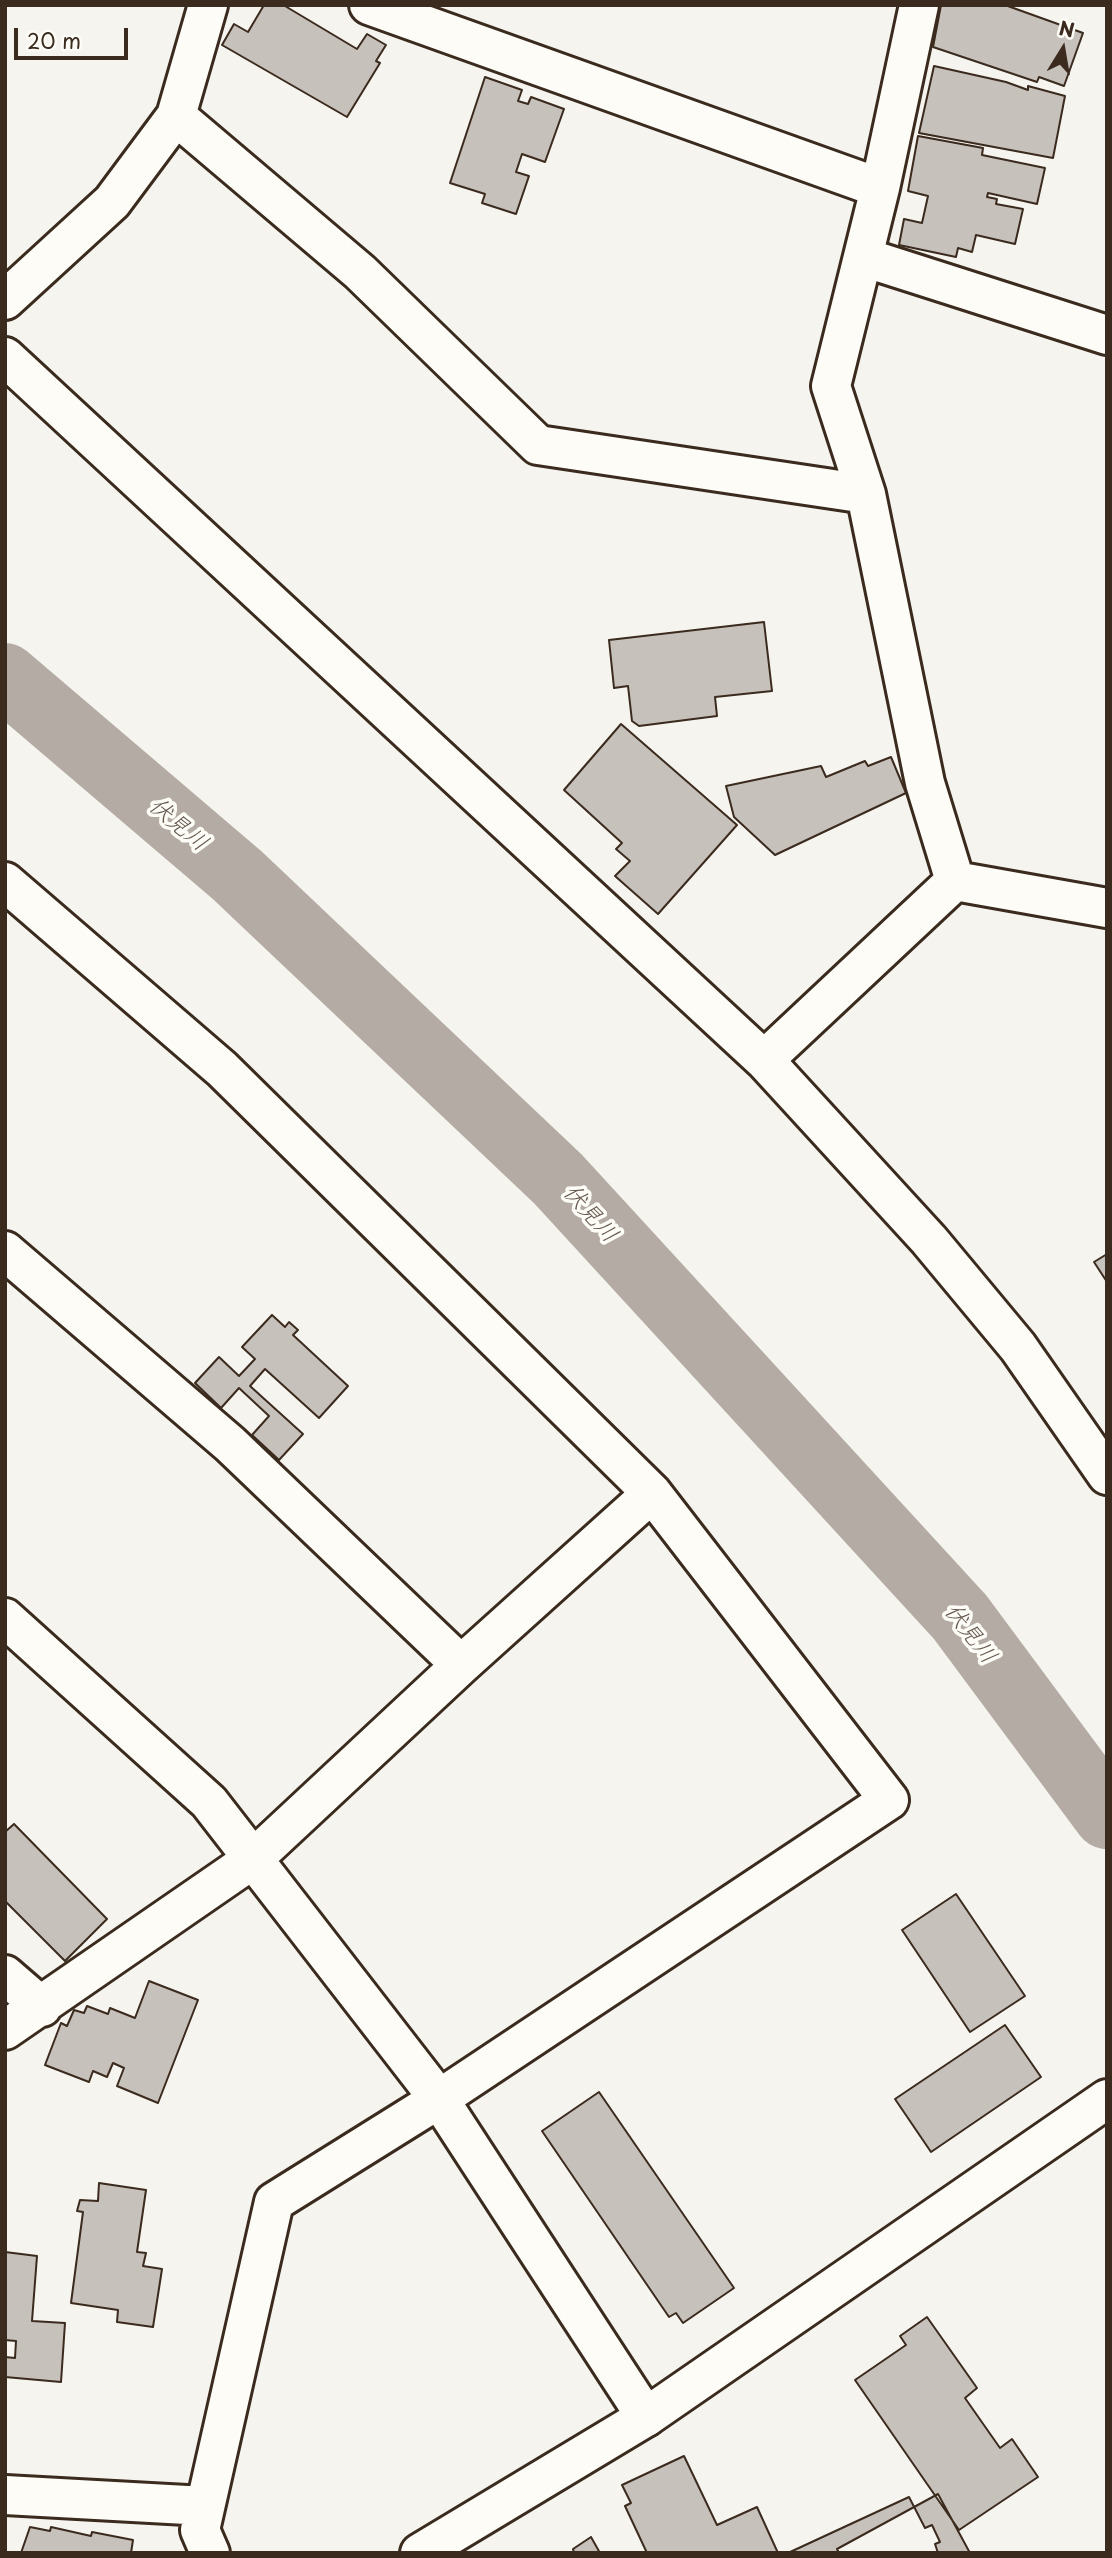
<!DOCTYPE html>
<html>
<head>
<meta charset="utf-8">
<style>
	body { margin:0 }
	#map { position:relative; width:1112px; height:2558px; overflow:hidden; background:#f5f4ee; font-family:"Playpen Sans",sans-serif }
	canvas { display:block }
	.frame { position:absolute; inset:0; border:7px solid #3b2a1e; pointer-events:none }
	.north { position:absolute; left:1028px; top:14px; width:70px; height:70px; -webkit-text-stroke:5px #fdfcf7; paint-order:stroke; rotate:11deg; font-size:19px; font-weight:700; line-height:28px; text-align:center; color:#3b2a1e }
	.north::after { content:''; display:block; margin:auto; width:24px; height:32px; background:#3b2a1e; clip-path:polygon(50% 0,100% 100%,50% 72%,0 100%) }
	.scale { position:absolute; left:14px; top:28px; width:114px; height:32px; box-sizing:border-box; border:4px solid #3b2a1e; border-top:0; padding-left:9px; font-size:21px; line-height:24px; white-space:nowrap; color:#3b2a1e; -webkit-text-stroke:5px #fdfcf7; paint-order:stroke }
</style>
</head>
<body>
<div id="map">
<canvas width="1112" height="2558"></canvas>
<div class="frame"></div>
<div class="north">N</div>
<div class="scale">20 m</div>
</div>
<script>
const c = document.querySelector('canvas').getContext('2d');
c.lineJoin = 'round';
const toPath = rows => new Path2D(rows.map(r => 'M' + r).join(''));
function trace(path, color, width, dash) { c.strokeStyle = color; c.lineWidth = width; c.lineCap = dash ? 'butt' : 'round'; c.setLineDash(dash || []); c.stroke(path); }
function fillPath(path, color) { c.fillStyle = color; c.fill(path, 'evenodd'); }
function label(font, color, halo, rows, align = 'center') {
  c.font = font + ' "Playpen Sans","Klee One",sans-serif'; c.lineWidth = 7; c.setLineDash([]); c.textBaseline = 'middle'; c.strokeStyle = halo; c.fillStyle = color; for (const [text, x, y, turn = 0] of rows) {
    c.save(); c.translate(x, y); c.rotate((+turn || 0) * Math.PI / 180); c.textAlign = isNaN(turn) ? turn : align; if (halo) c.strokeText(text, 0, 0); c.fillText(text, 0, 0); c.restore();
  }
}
const river = toPath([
	[5,677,237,875,558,1179,960,1617,1107,1815]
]);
const building = toPath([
	[264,5,285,6,357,49,367,34,386,45,376,61,380,63,347,117,222,45,234,24,248,32,264,5],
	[941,5,1005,5,1083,33,1064,86,1039,77,1037,82,933,47,941,5],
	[934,66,1006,82,1028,90,1028,86,1065,96,1053,158,919,133,934,66],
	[485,77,522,90,518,101,528,104,531,97,564,109,545,162,522,154,516,172,529,176,516,214,482,203,485,194,450,183,485,77],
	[918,136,983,148,982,155,1045,168,1037,204,988,193,987,197,997,199,996,204,1023,209,1015,244,976,235,972,252,958,248,956,257,899,245,904,219,922,223,928,196,908,191,918,136],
	[764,622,772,691,715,697,717,716,639,726,632,721,628,686,614,688,609,640,764,622],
	[621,724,737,825,658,914,615,876,630,861,616,849,622,843,564,790,621,724],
	[891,757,906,793,775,855,734,817,726,786,821,766,826,777,865,761,868,766,891,757],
	[1107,1254,1107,1282,1094,1262,1107,1254],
	[272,1315,285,1327,289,1322,298,1330,293,1335,348,1386,319,1418,265,1369,250,1386,303,1434,279,1460,252,1435,269,1416,239,1388,221,1408,195,1383,219,1357,239,1376,255,1359,242,1347,272,1315],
	[14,1824,107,1919,65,1961,5,1901,5,1832,14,1824],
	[956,1894,1025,1996,970,2032,902,1930,956,1894],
	[149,1981,198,2000,158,2103,117,2086,124,2068,113,2063,107,2077,93,2071,89,2082,45,2065,61,2023,67,2026,74,2010,84,2013,87,2006,108,2014,110,2008,135,2018,149,1981],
	[1005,2025,1041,2077,931,2152,895,2099,1005,2025],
	[599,2092,734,2288,683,2323,676,2313,669,2317,542,2131,599,2092],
	[99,2183,146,2190,137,2252,146,2253,143,2266,162,2269,153,2327,117,2322,118,2310,71,2303,83,2212,77,2211,80,2200,98,2201,99,2183],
	[5,2252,37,2256,32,2321,65,2323,61,2382,5,2377,5,2357,15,2358,16,2341,5,2340,5,2252],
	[927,2317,977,2388,965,2398,1000,2448,1012,2439,1038,2477,959,2530,855,2380,906,2345,900,2336,927,2317],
	[684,2456,717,2525,757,2507,778,2553,647,2553,625,2506,631,2503,622,2485,684,2456],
	[938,2494,970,2553,839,2553,837,2549,938,2494],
	[909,2497,925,2528,932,2525,940,2542,935,2544,938,2553,788,2553,909,2497],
	[30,2527,50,2531,51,2527,91,2536,92,2532,133,2540,131,2553,21,2553,30,2527],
	[591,2537,600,2553,574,2553,573,2549,591,2537]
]);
const minor = toPath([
	[369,5,880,188],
	[919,5,880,188,831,386,866,494,925,783,955,881,1107,908],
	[176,116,360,272,538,445,866,494],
	[863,257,1107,335],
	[5,300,112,202,176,116,208,5],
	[5,357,764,1060,929,1240,1018,1347,1107,1475],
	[5,882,222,1069,652,1493,889,1800,439,2099,274,2202,200,2530,210,2553],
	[764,1060,955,881],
	[5,1251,230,1444,461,1665],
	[5,1618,209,1802,439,2099,646,2417],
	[5,1975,42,2007],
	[5,2030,253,1859,461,1665,652,1493],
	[5,2495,205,2506]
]);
const tertiary = toPath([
	[420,2553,646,2417,1107,2099]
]);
const waterNames = [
	["伏見川",178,825,40],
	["伏見川",590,1214,48],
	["伏見川",970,1634,52]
];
trace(river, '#b4aca4', 68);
fillPath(building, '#c7c1bb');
trace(building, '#3b2a1e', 2);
trace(minor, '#3b2a1e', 44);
trace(tertiary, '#3b2a1e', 44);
trace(minor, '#fdfcf7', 38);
trace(tertiary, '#fdfcf7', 38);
label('italic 23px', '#65584d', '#fdfcf7', waterNames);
</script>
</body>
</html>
